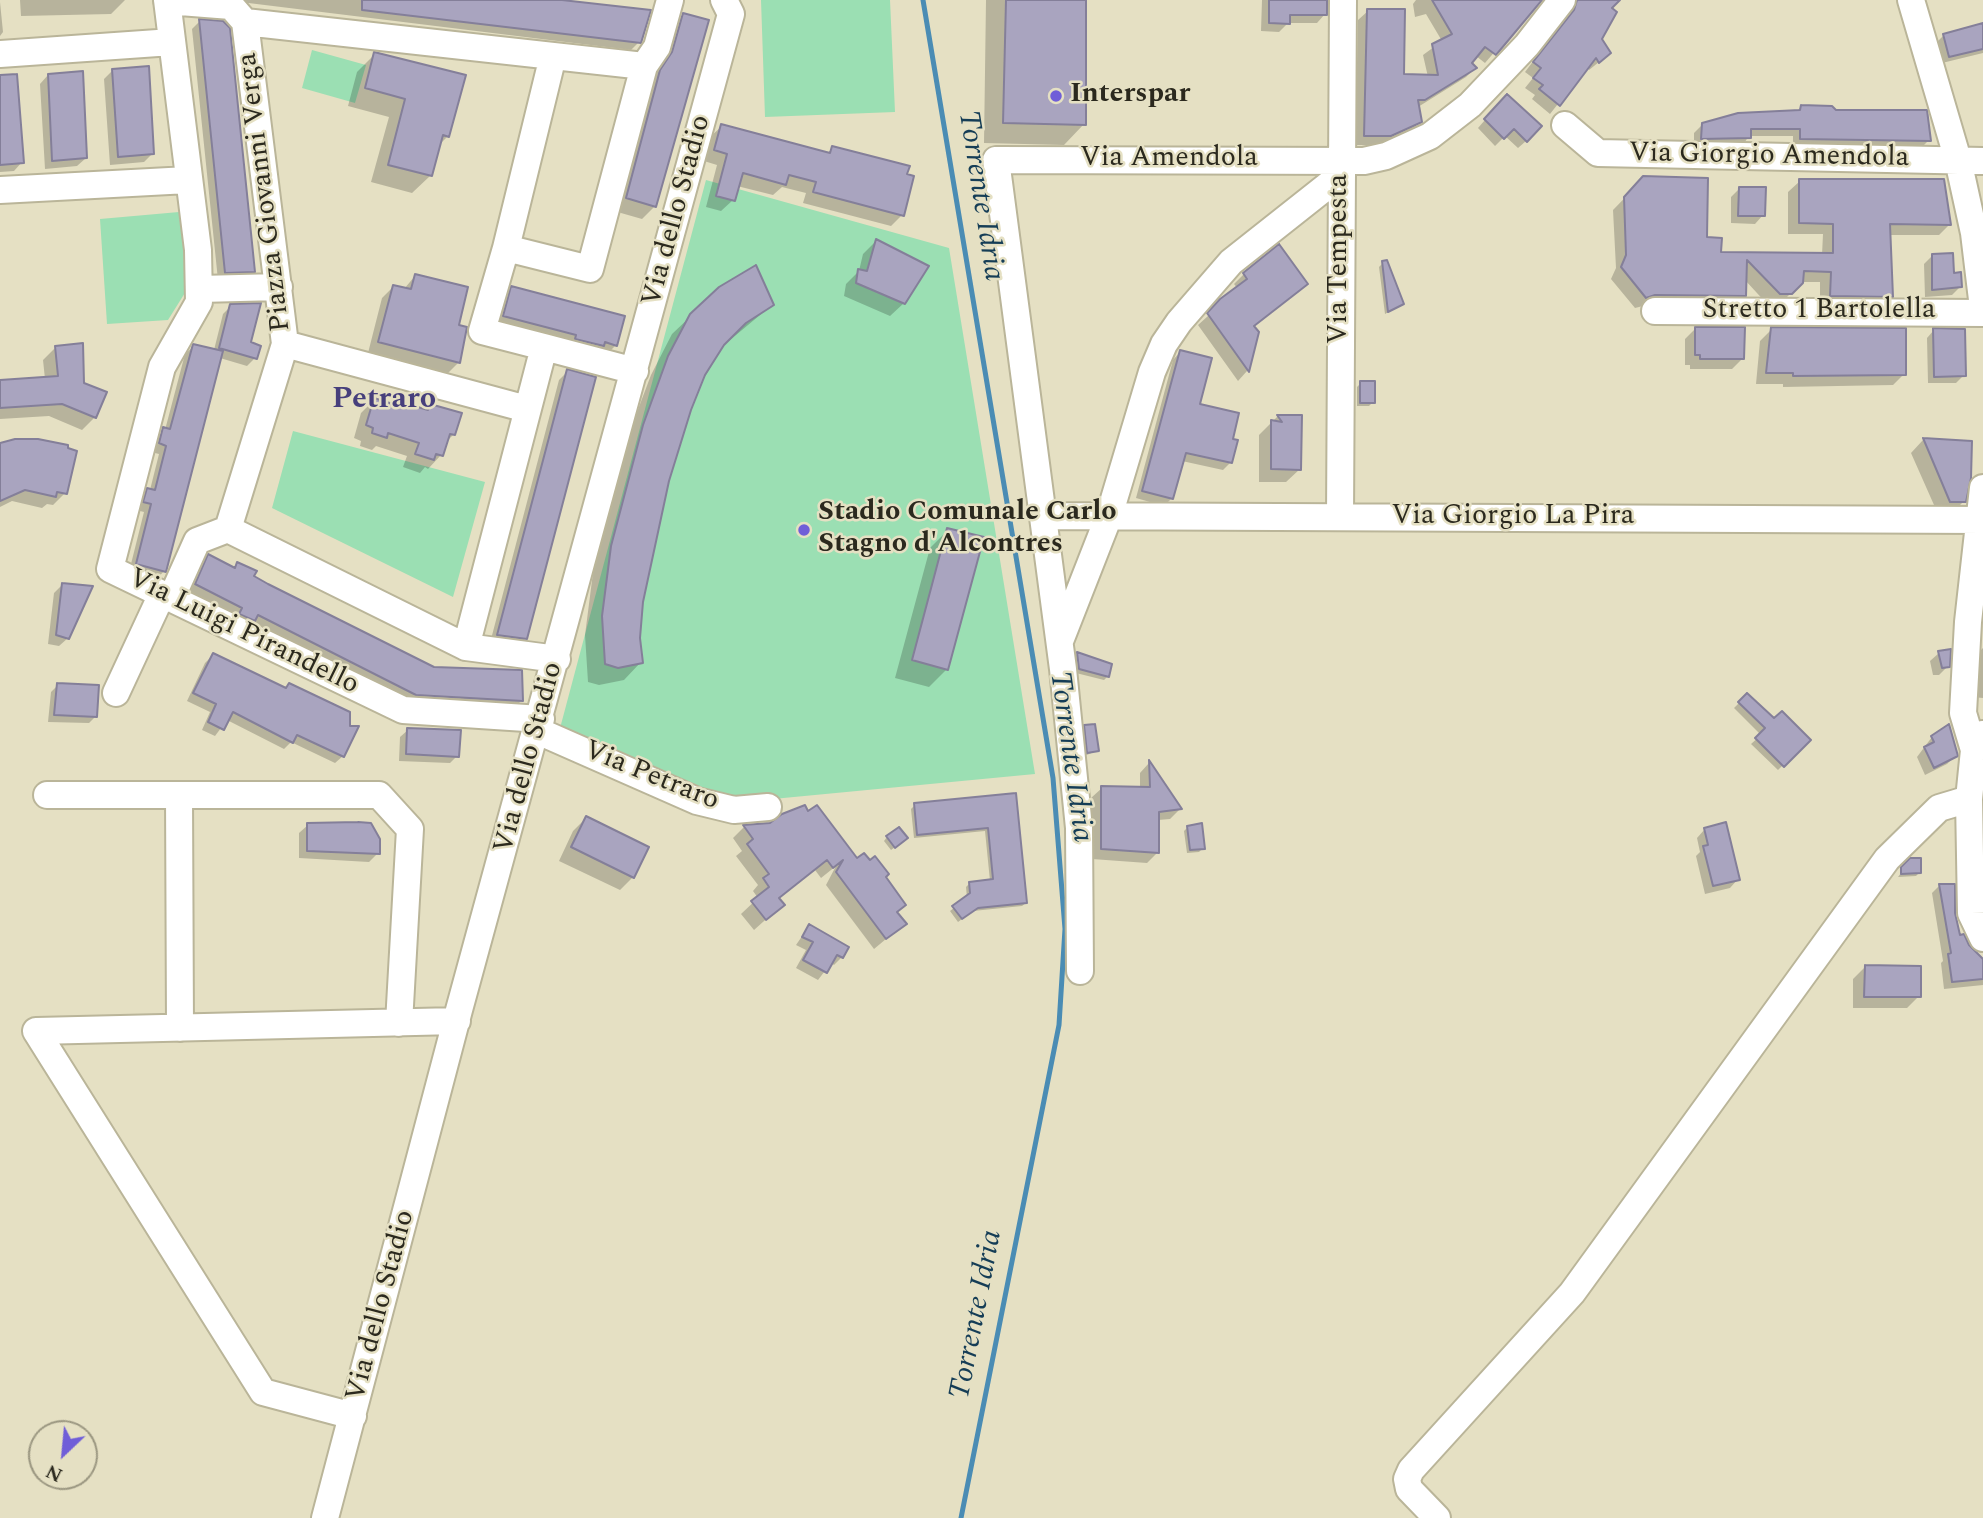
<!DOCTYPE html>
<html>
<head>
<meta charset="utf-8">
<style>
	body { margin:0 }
	#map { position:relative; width:1983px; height:1518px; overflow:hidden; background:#e5e0c3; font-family:Spectral,serif }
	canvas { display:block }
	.north { position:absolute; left:28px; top:1420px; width:70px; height:70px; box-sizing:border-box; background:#e5e0c3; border:2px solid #9b9781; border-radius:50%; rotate:206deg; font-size:19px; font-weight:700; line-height:28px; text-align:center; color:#2b291e }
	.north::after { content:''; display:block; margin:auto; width:24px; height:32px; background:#705ed8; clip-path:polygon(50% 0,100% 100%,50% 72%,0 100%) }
</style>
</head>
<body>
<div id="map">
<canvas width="1983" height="1518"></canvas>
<div class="north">N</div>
</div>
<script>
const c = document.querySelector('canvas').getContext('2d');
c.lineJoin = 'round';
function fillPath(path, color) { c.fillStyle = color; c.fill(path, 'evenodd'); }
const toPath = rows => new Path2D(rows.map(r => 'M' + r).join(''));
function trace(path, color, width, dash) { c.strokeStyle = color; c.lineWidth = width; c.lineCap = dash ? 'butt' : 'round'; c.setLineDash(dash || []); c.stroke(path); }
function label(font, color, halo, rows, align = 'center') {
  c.font = font + ' Spectral,serif'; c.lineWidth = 5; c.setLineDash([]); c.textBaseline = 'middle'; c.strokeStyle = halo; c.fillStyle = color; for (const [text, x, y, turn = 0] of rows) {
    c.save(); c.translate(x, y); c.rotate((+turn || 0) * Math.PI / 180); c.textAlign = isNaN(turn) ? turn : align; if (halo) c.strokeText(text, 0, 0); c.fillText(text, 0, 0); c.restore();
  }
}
const green = toPath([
	[761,0,890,0,895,112,765,117],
	[312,50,366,65,355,103,302,88],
	[706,180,949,248,1035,774,752,801,702,794,559,732],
	[179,212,188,288,168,320,107,324,100,219],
	[293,431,485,482,453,597,272,508]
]);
const shadow = toPath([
	[20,0,125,0,111,14,21,16],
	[224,0,547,0,639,42,631,50],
	[986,0,1085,0,1084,124,1064,145,984,143],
	[1262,0,1326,0,1325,14,1317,23,1288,23,1279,32,1261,31],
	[1416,0,1539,0,1485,63,1476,56,1470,63,1475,68,1466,77,1418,107,1420,122,1410,131,1381,145,1355,145,1358,20,1368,11,1402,76,1428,77,1423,55,1442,41,1426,14,1415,17,1413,4],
	[1563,0,1617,0,1610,8,1600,39,1599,62,1589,70,1587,67,1550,114,1532,99,1535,95,1525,88,1533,78,1525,72,1569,14,1567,3],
	[0,2,3,32,0,36],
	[683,15,655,206,642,219,614,211,647,88,660,66,670,28],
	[200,21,253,271,245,280,218,280,192,29],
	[1983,25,1983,53,1942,63,1937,42,1944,35],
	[375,54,448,136,438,146,430,176,412,193,371,182,389,117,348,106,357,72],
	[113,70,153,153,144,162,110,165,104,79],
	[48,75,86,158,77,166,45,169,40,84],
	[0,77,22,162,14,171,0,172],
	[1499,104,1526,141,1518,148,1505,136,1495,146,1478,128],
	[1801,107,1835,112,1926,112,1929,140,1921,148,1793,146,1793,136,1749,136,1742,146,1694,146,1694,133,1702,125,1797,111],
	[722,126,827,154,833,148,902,215,891,226,803,203,806,193,782,187,773,195,737,186,733,200,721,211,706,207,717,165,704,161,710,137],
	[1644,178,1719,254,1822,255,1823,234,1788,234,1788,192,1800,181,1950,224,1939,235,1889,235,1891,296,1880,307,1820,307,1820,282,1802,282,1779,305,1768,305,1745,280,1744,295,1733,306,1643,306,1635,308,1611,279,1616,268,1613,210],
	[1740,188,1763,215,1755,224,1731,223,1731,197],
	[876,241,904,303,890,316,844,296,846,284,859,271,863,254],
	[1932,256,1960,287,1952,295,1925,297,1924,264],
	[1383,263,1402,304,1385,314,1379,267],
	[1244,274,1306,284,1253,327,1257,332,1247,371,1238,381,1198,325,1238,289,1234,284],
	[415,276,457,326,459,362,448,373,368,353,382,298,393,287,404,289],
	[512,288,616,345,603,358,491,329,499,301],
	[772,305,724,345,698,388,667,480,640,615,641,662,624,680,599,685,588,682,585,635,594,565,625,444,651,375,672,334,691,316],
	[231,306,255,358,247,366,220,358,164,571,156,580,129,572,144,512,136,510,139,498,150,490,159,454,151,452,155,438,165,430,185,354,194,346,214,350,223,314],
	[1695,329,1742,359,1732,369,1690,369,1690,365,1685,365,1685,339],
	[1772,329,1904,374,1893,385,1783,387,1783,384,1756,384,1760,341],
	[1934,330,1964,375,1956,383,1928,383,1927,338],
	[56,347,83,384,95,417,82,430,49,416,0,419,0,382,45,379,43,360],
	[1180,352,1198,405,1231,440,1231,462,1223,470,1182,461,1172,498,1164,506,1136,498,1173,360],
	[568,371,526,638,517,647,490,643,559,380],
	[1361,383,1373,402,1369,406,1357,406,1357,387],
	[374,400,425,411,431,406,454,434,445,443,441,455,428,469,425,467,420,473,403,467,407,456,376,446,372,450,360,446,361,441,354,438,361,413],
	[1278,416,1300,417,1300,469,1286,482,1259,482,1259,435],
	[1923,440,1970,442,1964,501,1951,514,1938,514,1911,453],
	[0,447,65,493,53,505,47,504,42,508,12,501,0,507],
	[948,530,947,669,929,687,895,678,930,548],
	[209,556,233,569,238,564,252,577,434,669,521,701,513,709,407,703,188,593,200,565],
	[63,584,68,638,59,646,48,644,54,593],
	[1983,648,1983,698,1972,697,1975,656],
	[1939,653,1948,666,1939,675,1933,675,1930,661],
	[1077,654,1110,665,1107,677,1104,680,1076,673,1074,658],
	[213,655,284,689,289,685,343,756,335,763,291,742,284,749,227,720,215,736,202,730,210,712,187,701,205,663],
	[58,685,96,716,89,723,48,722,51,692],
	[1747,695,1774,721,1808,740,1778,770,1751,744,1761,735,1734,708],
	[1085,726,1097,751,1084,756,1081,730],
	[408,730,457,756,450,763,399,761,400,737],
	[1932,737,1956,755,1947,764,1925,775,1917,757],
	[1149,763,1180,809,1170,819,1158,820,1157,853,1147,863,1092,859,1091,798,1102,788,1140,788,1140,773],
	[1015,795,1026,903,1022,906,973,911,958,922,950,911,967,898,966,887,970,883,990,881,985,831,914,838,911,809,915,805],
	[586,818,633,877,620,890,559,861,573,831],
	[771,824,857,861,869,862,874,858,904,905,896,913,904,924,874,949,826,885,836,866,821,878,815,870,778,899,782,905,754,930,741,914,758,898,753,891,758,885,736,856,742,851,733,838,744,827],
	[308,825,378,853,369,862,299,858,299,833],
	[1188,827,1203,848,1199,852,1187,853,1184,831],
	[1705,829,1738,879,1730,888,1705,894,1696,856,1700,852,1697,838],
	[887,837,902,842,891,850,884,841],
	[1911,860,1920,872,1916,876,1898,877],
	[1940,885,1954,914,1959,937,1983,963,1983,985,1944,989,1941,963,1943,961,1932,893],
	[809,926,842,957,834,965,831,963,818,980,796,968,806,950,796,945],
	[1865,967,1919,996,1907,1008,1853,1008,1853,979]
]);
const stream = toPath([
	[923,0,1053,778,1065,929,1059,1025,961,1518]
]);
const building = toPath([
	[362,0,562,0,651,10,641,43,362,10,362,0],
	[1006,0,1086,0,1086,125,1003,123,1006,0],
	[1269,0,1327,0,1327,15,1290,15,1290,24,1269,23,1269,0],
	[1432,0,1542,0,1496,55,1485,47,1472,63,1477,68,1425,100,1418,100,1422,122,1391,136,1364,136,1367,9,1405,9,1404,74,1438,75,1432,44,1452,34,1432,0],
	[1577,0,1620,0,1612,8,1617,12,1602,39,1611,53,1599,63,1596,58,1560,106,1539,89,1543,85,1533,78,1541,68,1533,62,1574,10,1577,0],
	[683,13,709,20,656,207,626,198,660,70,672,52,683,13],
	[199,19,223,21,230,28,255,272,225,273,199,19],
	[1983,23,1983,49,1949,57,1943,34,1983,23],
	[374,52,466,75,449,137,443,135,432,176,388,165,405,99,365,88,374,52],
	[149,66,154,154,118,157,112,69,149,66],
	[83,71,87,158,52,161,48,74,83,71],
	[17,74,24,163,0,165,0,75,17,74],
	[1507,94,1542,126,1527,142,1514,129,1504,139,1484,119,1507,94],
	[1801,105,1832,106,1836,110,1927,110,1931,141,1800,139,1800,129,1751,129,1751,138,1701,139,1702,123,1738,113,1800,110,1801,105],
	[721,124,830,153,832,146,910,166,907,174,914,176,904,216,813,192,816,182,789,175,786,185,743,173,735,201,716,196,727,154,714,150,721,124],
	[1643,176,1708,178,1707,237,1722,238,1721,252,1833,253,1833,224,1799,223,1799,179,1944,179,1951,225,1890,224,1893,297,1830,296,1831,272,1804,271,1803,283,1792,294,1780,294,1747,260,1746,296,1655,295,1646,298,1621,267,1626,255,1624,197,1643,176],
	[1739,187,1766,187,1765,216,1738,216,1739,187],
	[876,239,929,266,905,304,856,283,858,269,867,271,876,239],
	[1279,244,1308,284,1254,326,1259,332,1249,372,1207,313,1220,299,1247,279,1243,273,1279,244],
	[1953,253,1954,273,1961,272,1962,287,1932,290,1932,254,1953,253],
	[1387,260,1404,304,1388,312,1382,261,1387,260],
	[756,265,774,305,746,323,724,345,705,375,691,410,669,481,643,602,640,638,643,663,618,668,605,664,602,616,611,546,643,425,668,356,690,314,719,287,756,265],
	[415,274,468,287,459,325,467,327,460,363,378,342,393,285,411,289,415,274],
	[511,286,625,316,617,346,605,342,604,346,575,339,576,335,503,316,511,286],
	[261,303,251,342,261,346,257,359,219,348,230,304,261,303],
	[1695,327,1745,327,1744,359,1700,359,1700,355,1695,355,1695,327],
	[1771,327,1906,328,1906,375,1793,376,1793,373,1766,373,1771,327],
	[1933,328,1965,329,1966,376,1934,377,1933,328],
	[83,343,84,383,107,392,96,418,62,404,0,408,0,380,58,376,55,346,83,343],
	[193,344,223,351,166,572,136,564,151,504,143,502,147,488,155,490,166,446,159,443,163,427,170,429,193,344],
	[1180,350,1212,358,1200,404,1239,413,1233,439,1238,440,1232,463,1186,453,1173,499,1142,491,1180,350],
	[567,369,596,377,527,639,497,635,567,369],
	[1360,381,1375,381,1375,403,1360,403,1360,381],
	[374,398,396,405,397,401,428,410,430,404,462,413,455,435,450,434,443,456,436,454,434,460,415,454,419,443,388,433,387,438,372,433,373,428,366,425,374,398],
	[1277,415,1302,415,1301,470,1271,469,1271,420,1282,422,1277,415],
	[1923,438,1972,441,1971,478,1966,502,1950,502,1923,438],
	[15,439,38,439,68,445,68,448,77,451,67,494,57,492,56,497,25,490,0,501,0,443,15,439],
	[947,528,984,537,948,670,912,660,947,528],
	[208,554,235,568,237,562,257,571,254,576,268,584,434,667,522,670,523,701,416,695,258,615,255,621,239,614,242,608,195,584,208,554],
	[62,583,93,586,69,639,56,635,62,583],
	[1951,649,1950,667,1942,668,1938,651,1951,649],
	[1077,652,1112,664,1109,677,1079,669,1077,652],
	[213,653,286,688,289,683,350,712,350,726,359,726,344,757,297,735,293,743,233,712,224,730,208,722,216,704,193,693,213,653],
	[57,683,99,685,97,717,54,715,57,683],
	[1747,693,1774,718,1782,711,1811,740,1784,767,1755,738,1765,728,1738,702,1747,693],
	[1095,724,1099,751,1087,753,1084,725,1095,724],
	[1949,724,1958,756,1934,768,1924,747,1934,742,1931,736,1949,724],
	[407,728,461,730,459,757,406,754,407,728],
	[1149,760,1182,809,1159,812,1159,853,1101,849,1101,786,1150,787,1149,760],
	[1016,793,1027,903,978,908,962,919,952,906,970,893,969,882,993,879,988,828,917,835,914,803,1016,793],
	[805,805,808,811,817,805,857,858,864,853,870,860,875,856,889,874,886,877,906,905,897,912,907,924,886,939,836,872,843,860,833,868,827,860,779,898,785,905,766,920,751,901,769,887,763,878,769,874,747,844,753,839,743,825,770,823,782,814,805,805],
	[586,816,649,847,634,878,571,847,586,816],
	[358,822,371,823,380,839,380,854,307,851,307,823,358,822],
	[1726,822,1740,880,1713,886,1703,846,1708,845,1704,828,1726,822],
	[1202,823,1205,849,1190,850,1187,826,1202,823],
	[899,827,908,838,895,848,886,836,899,827],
	[1910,858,1921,858,1921,873,1901,874,1901,867,1910,858],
	[1939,884,1955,884,1955,913,1960,935,1964,934,1969,945,1983,959,1983,979,1952,982,1948,954,1951,953,1939,884],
	[809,924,849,947,843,958,837,955,827,973,803,960,813,942,802,937,809,924],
	[1865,965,1921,966,1921,997,1864,997,1865,965]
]);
const minor = toPath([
	[167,0,198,250,199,302,162,367,110,569,403,710,541,719],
	[1911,0,1958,160,1974,233,1983,308],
	[167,1,231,6,245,22],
	[0,54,172,42],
	[644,66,245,22,285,344,228,529,466,647,544,347,482,331,506,248,590,269,644,66,657,47,670,0],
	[1565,125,1598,153,1983,161],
	[0,190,188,180],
	[506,248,553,56],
	[200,289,279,287],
	[1655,311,1983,313],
	[285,344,527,409],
	[544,347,635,371],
	[1043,516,1983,520],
	[1340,517,1343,0],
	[171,599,197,541,228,529],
	[1060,641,1109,516,1152,372,1164,344,1179,322,1231,262,1341,175],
	[466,647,557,659],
	[116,693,162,594],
	[538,731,697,801,734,810,768,807],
	[1982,734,1974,750,1969,799,1971,913,1983,938],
	[1974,750,1963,713,1968,622,1983,488],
	[47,795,379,795,410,829,399,1023],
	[179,795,180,1028],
	[1080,971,1079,828,1063,669,996,160,1364,161,1386,156,1430,136,1470,105,1527,45,1562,0],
	[353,1416,263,1392,36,1031,457,1021],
	[325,1518,459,1010,731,14,724,0],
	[1437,1518,1409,1489,1407,1479,1411,1470,1572,1293,1887,859,1939,808,1969,799]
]);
const markers = [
	[1056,96,7,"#705ed8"],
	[804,530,7,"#705ed8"]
];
const poiNames = [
	["Interspar",1070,96],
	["Stadio Comunale Carlo",818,514],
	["Stagno d'Alcontres",818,546]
];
const streetNames = [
	["Via Giorgio Amendola",1769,157,1],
	["Via Amendola",1169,160],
	["Piazza Giovanni Verga",266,192,-97],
	["Via dello Stadio",678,211,-75],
	["Via Tempesta",1341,259,-90],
	["Stretto 1 Bartolella",1819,312],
	["Via Giorgio La Pira",1513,518],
	["Via Luigi Pirandello",243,633,26],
	["Via dello Stadio",530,758,-75],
	["Via Petraro",651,777,22],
	["Via dello Stadio",382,1306,-75]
];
const waterNames = [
	["Torrente Idria",979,196,81],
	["Torrente Idria",1069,757,82],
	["Torrente Idria",978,1315,-79]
];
const neighbourhoodNames = [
	["Petraro",384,401]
];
fillPath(green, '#9bdfb3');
fillPath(shadow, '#0003');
trace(stream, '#4a8cb4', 5);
fillPath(building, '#a9a4bf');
trace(building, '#847f99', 2);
trace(minor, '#bab599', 30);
trace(minor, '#fff', 26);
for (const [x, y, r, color] of markers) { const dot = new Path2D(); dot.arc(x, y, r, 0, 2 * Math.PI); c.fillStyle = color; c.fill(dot); trace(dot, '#e5e0c3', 2.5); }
label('bold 28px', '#2b291e', '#e5e0c3', poiNames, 'left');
label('28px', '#2b291e', '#e5e0c3', streetNames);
label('italic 30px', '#153d56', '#e5e0c3', waterNames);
label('bold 30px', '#463f7c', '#e5e0c3', neighbourhoodNames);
</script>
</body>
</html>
